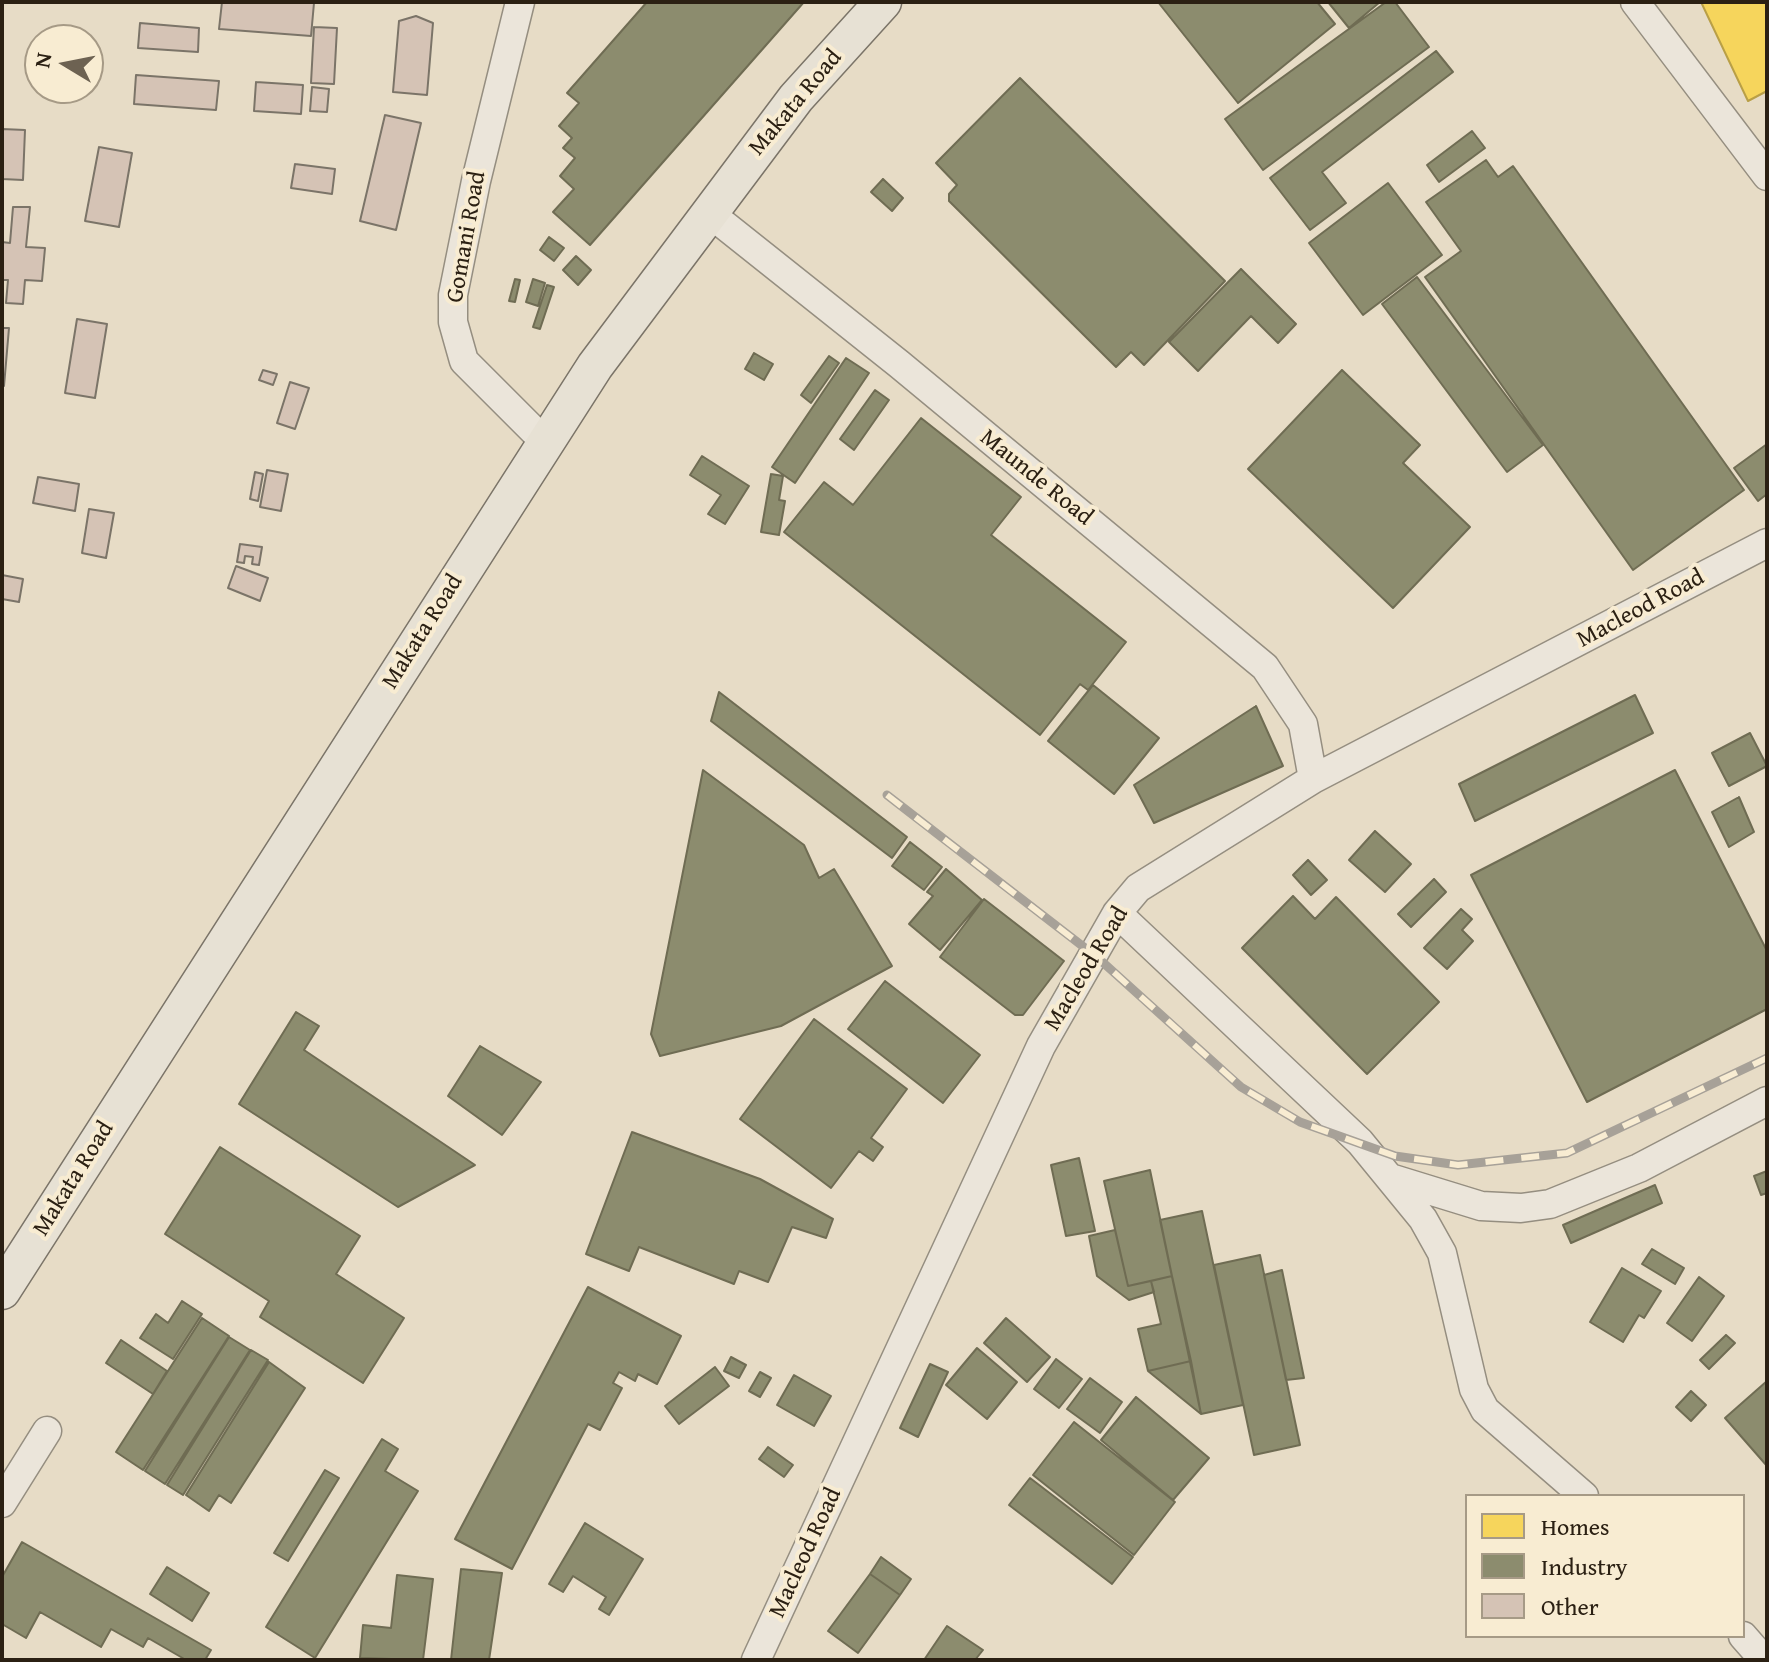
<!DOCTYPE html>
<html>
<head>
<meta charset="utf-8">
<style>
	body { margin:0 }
	#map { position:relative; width:1769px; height:1662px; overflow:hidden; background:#e7dcc6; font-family:"Gentium Book Plus",serif }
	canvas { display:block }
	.frame { position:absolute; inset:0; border:4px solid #2b2013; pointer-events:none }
	.legend { position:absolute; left:1465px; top:1494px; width:280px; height:144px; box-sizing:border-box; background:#f8ecd2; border:2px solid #a69a86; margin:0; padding:10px 14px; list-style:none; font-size:24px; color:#2b2013 }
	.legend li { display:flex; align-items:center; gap:16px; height:40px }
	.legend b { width:40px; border:2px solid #a69a86 }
	.north { position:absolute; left:24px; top:24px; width:80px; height:80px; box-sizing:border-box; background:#f8ecd2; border:2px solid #a69a86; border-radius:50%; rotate:280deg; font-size:22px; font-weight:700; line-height:32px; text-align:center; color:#2b2013 }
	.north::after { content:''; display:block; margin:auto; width:28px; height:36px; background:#6d6252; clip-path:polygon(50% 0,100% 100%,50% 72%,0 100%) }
</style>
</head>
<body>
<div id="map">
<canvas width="1769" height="1662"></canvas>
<div class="frame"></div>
<ul class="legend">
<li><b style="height:22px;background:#f6d55c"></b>Homes</li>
<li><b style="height:22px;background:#8c8c6e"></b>Industry</li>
<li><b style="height:22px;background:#d5c3b5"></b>Other</li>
</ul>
<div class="north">N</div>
</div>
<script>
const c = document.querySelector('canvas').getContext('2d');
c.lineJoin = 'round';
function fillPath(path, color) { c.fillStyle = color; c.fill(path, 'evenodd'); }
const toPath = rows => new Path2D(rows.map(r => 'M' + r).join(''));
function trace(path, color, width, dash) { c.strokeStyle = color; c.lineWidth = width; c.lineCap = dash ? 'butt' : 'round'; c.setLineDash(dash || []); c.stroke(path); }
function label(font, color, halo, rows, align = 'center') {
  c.font = font + ' "Gentium Book Plus",serif'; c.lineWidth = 8; c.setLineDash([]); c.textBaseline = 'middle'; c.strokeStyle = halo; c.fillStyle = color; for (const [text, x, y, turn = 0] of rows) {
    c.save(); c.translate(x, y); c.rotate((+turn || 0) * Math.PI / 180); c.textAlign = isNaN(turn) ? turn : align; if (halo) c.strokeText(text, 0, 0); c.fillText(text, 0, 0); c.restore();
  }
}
const homes = toPath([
	[1701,2,1767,2,1767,91,1748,101,1701,2]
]);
const industry = toPath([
	[647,2,804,2,590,245,553,212,574,189,560,176,575,158,563,148,572,138,559,126,579,103,567,93,647,2],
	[1158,2,1317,2,1335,24,1238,103,1158,2],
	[1328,2,1380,2,1349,28,1328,2],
	[1386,2,1395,2,1429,47,1263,170,1225,119,1386,2],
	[1436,51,1453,72,1322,172,1346,203,1310,230,1270,178,1436,51],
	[1020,78,1225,281,1144,365,1131,352,1116,367,949,201,949,194,957,185,936,163,1020,78],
	[1472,131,1485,148,1439,182,1427,165,1472,131],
	[1486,160,1498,177,1513,166,1744,490,1633,570,1425,277,1461,251,1426,202,1486,160],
	[883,179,903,198,892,211,871,192,883,179],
	[1388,183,1442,255,1363,315,1309,243,1388,183],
	[549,237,564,248,554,261,540,250,549,237],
	[576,256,591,270,578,285,563,270,576,256],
	[1241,269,1296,324,1278,343,1251,316,1198,371,1169,342,1241,269],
	[1417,277,1543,445,1507,472,1382,304,1417,277],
	[515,279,520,280,515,302,509,301,515,279],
	[533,279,545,283,538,306,526,302,533,279],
	[547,285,554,287,540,329,533,327,547,285],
	[754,353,773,364,764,380,745,369,754,353],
	[829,356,839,363,811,403,801,395,829,356],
	[846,358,869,373,795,483,772,467,846,358],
	[1342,370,1420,445,1403,463,1470,527,1393,608,1248,469,1342,370],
	[875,390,889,400,854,450,840,439,875,390],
	[921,418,1021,497,991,535,1126,642,1088,690,1080,684,1040,735,784,532,824,482,853,505,921,418],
	[1767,444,1767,494,1758,501,1734,468,1767,444],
	[702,456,749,486,725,524,708,514,721,495,690,475,702,456],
	[771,474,783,476,779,500,785,501,779,535,761,532,771,474],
	[1093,685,1159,738,1114,794,1048,741,1093,685],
	[719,692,907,837,892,858,711,721,719,692],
	[1635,695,1653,733,1475,821,1459,784,1635,695],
	[1256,706,1283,766,1154,823,1134,785,1256,706],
	[1750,733,1767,766,1729,786,1712,753,1750,733],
	[703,770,804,845,819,878,834,869,892,966,781,1026,660,1056,651,1034,703,770],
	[1675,770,1767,951,1767,1009,1587,1102,1471,875,1675,770],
	[1739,797,1754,832,1729,847,1712,812,1739,797],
	[1375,831,1411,864,1385,892,1349,860,1375,831],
	[910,842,942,867,924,890,892,866,910,842],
	[1308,860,1327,880,1311,895,1293,875,1308,860],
	[946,869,982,900,940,950,909,924,933,896,927,892,946,869],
	[1434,879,1446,892,1411,927,1398,914,1434,879],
	[1293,896,1315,919,1336,897,1439,1002,1367,1074,1242,948,1293,896],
	[984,899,1064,961,1023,1015,1015,1015,940,957,984,899],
	[1461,909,1472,919,1462,930,1473,941,1447,969,1424,948,1461,909],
	[885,981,980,1055,943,1103,848,1029,885,981],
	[296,1012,319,1026,304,1050,475,1165,398,1207,239,1104,296,1012],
	[814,1019,907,1089,871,1138,883,1147,873,1161,859,1151,831,1188,740,1119,814,1019],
	[480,1046,541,1082,502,1135,448,1096,480,1046],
	[632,1132,760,1179,833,1219,826,1238,792,1227,768,1282,739,1271,734,1284,639,1247,629,1271,586,1254,632,1132],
	[220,1147,360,1236,336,1274,404,1318,363,1383,260,1317,269,1301,165,1234,220,1147],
	[1079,1158,1095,1231,1066,1236,1051,1165,1079,1158],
	[1150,1170,1172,1276,1128,1286,1104,1181,1150,1170],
	[1767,1171,1767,1193,1761,1195,1754,1176,1767,1171],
	[1655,1185,1662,1203,1571,1243,1563,1225,1655,1185],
	[1202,1211,1243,1405,1201,1414,1160,1220,1202,1211],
	[1115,1230,1128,1286,1151,1281,1154,1292,1129,1300,1097,1276,1089,1236,1115,1230],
	[1652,1249,1684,1268,1675,1284,1642,1264,1652,1249],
	[1260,1255,1300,1445,1254,1455,1214,1265,1260,1255],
	[1622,1268,1661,1291,1644,1318,1639,1315,1623,1342,1590,1322,1622,1268],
	[1282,1270,1304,1378,1286,1380,1264,1275,1282,1270],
	[1172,1276,1191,1361,1148,1371,1138,1329,1161,1324,1151,1281,1172,1276],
	[1699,1277,1724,1296,1692,1341,1667,1323,1699,1277],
	[588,1287,681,1336,657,1384,638,1374,635,1381,619,1372,613,1383,622,1388,600,1430,588,1424,512,1569,455,1539,588,1287],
	[182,1301,202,1314,173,1359,140,1338,156,1314,168,1323,182,1301],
	[202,1318,229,1336,143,1470,116,1452,202,1318],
	[1006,1318,1050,1357,1027,1382,984,1343,1006,1318],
	[1726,1335,1735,1343,1709,1369,1700,1360,1726,1335],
	[229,1337,250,1350,165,1484,145,1471,229,1337],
	[121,1340,167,1371,153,1394,106,1363,121,1340],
	[977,1348,1017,1382,987,1419,946,1385,977,1348],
	[251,1350,268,1360,183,1495,167,1485,251,1350],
	[731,1357,746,1365,739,1378,724,1371,731,1357],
	[1056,1359,1082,1379,1059,1408,1034,1389,1056,1359],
	[1191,1361,1201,1414,1148,1371,1191,1361],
	[269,1362,305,1388,231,1503,219,1495,209,1511,186,1495,269,1362],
	[930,1364,948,1372,918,1437,900,1428,930,1364],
	[715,1367,729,1386,679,1424,665,1406,715,1367],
	[760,1372,771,1378,760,1397,749,1391,760,1372],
	[794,1375,831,1396,814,1426,777,1405,794,1375],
	[1090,1378,1122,1402,1100,1433,1067,1409,1090,1378],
	[1767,1381,1767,1466,1725,1418,1767,1381],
	[1691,1391,1706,1405,1691,1421,1676,1407,1691,1391],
	[1136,1397,1209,1458,1173,1500,1101,1440,1136,1397],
	[1074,1422,1175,1502,1134,1555,1033,1475,1074,1422],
	[382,1439,398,1449,385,1471,418,1491,315,1658,266,1627,382,1439],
	[768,1447,793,1465,784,1477,759,1459,768,1447],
	[325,1470,339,1478,288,1561,274,1553,325,1470],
	[1030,1478,1133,1557,1112,1584,1009,1505,1030,1478],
	[585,1523,643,1559,609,1615,599,1609,606,1597,573,1576,563,1592,549,1584,585,1523],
	[22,1542,211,1650,205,1660,186,1660,148,1638,143,1647,111,1629,101,1647,40,1612,26,1638,2,1624,2,1577,22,1542],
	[881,1557,911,1579,900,1595,870,1574,881,1557],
	[167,1567,209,1593,192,1621,150,1594,167,1567],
	[461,1569,502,1573,489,1660,451,1660,461,1569],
	[870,1574,900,1595,858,1653,828,1631,870,1574],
	[397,1575,433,1579,423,1660,360,1658,363,1625,391,1628,397,1575],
	[947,1626,983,1650,975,1660,924,1660,947,1626]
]);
const building = toPath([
	[222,2,314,3,311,36,219,29,222,2],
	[416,16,433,23,427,95,393,92,399,21,416,16],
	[140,23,199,28,198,52,138,48,140,23],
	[314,27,337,28,334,84,311,83,314,27],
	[136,75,219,81,216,110,134,104,136,75],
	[256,82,303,85,301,114,254,111,256,82],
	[312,87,329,89,327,112,310,111,312,87],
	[385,115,421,123,396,230,360,221,385,115],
	[2,129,25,130,23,180,2,179,2,129],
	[99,147,132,153,119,227,85,221,99,147],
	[295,164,335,169,332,194,291,188,295,164],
	[13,207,30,207,26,247,45,248,42,281,25,280,23,304,6,303,8,280,2,280,2,242,10,243,13,207],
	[77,319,107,324,95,398,65,393,77,319],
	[2,328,9,328,4,386,2,385,2,328],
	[263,370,277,374,273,385,259,380,263,370],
	[290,382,309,388,295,429,277,423,290,382],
	[267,470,288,474,281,511,260,507,267,470],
	[255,472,263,474,258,501,250,499,255,472],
	[38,477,79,484,75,511,33,503,38,477],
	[89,509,114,513,106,558,82,553,89,509],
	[240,544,262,547,259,565,252,564,253,557,245,556,244,563,237,562,240,544],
	[236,566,268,578,260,601,228,588,236,566],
	[2,575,23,579,19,602,2,599,2,575]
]);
const minor = toPath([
	[520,2,476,181,453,295,453,322,464,361,544,441],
	[1635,2,1767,176],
	[708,212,899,364,1265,667,1303,724,1313,779],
	[1117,913,1360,1142,1423,1219,1442,1253,1474,1389,1485,1410,1584,1496],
	[1390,1178,1481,1206,1521,1208,1550,1204,1639,1168,1767,1101],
	[2,1503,47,1431],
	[1743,1636,1764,1660],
	[756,1660,1041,1046,1117,913,1138,888,1313,779,1767,543]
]);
const major = toPath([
	[2,1291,595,366,796,98,883,2]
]);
const rail = toPath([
	[887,795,1098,958,1241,1087,1300,1122,1395,1156,1458,1165,1567,1153,1767,1058]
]);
const streetNames = [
	["Makata Road",796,103,-50],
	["Gomani Road",467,237,-80],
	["Maunde Road",1036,478,39],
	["Macleod Road",1641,609,-28],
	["Makata Road",423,632,-58],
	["Macleod Road",1087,969,-59],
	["Makata Road",74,1179,-58],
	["Macleod Road",806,1553,-65]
];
fillPath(homes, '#f6d55c');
trace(homes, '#b99f46', 2);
fillPath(industry, '#8c8c6e');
trace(industry, '#6f6c53', 2);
fillPath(building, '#d5c3b5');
trace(building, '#7b7468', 2);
trace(minor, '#958e80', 31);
trace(major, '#7b7468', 39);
trace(minor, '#ebe5da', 28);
trace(major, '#e7e1d4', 36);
trace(rail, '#a7a198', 9);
trace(rail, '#f8ecd2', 6, [18]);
label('24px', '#2b2013', '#f8ecd2', streetNames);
</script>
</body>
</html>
